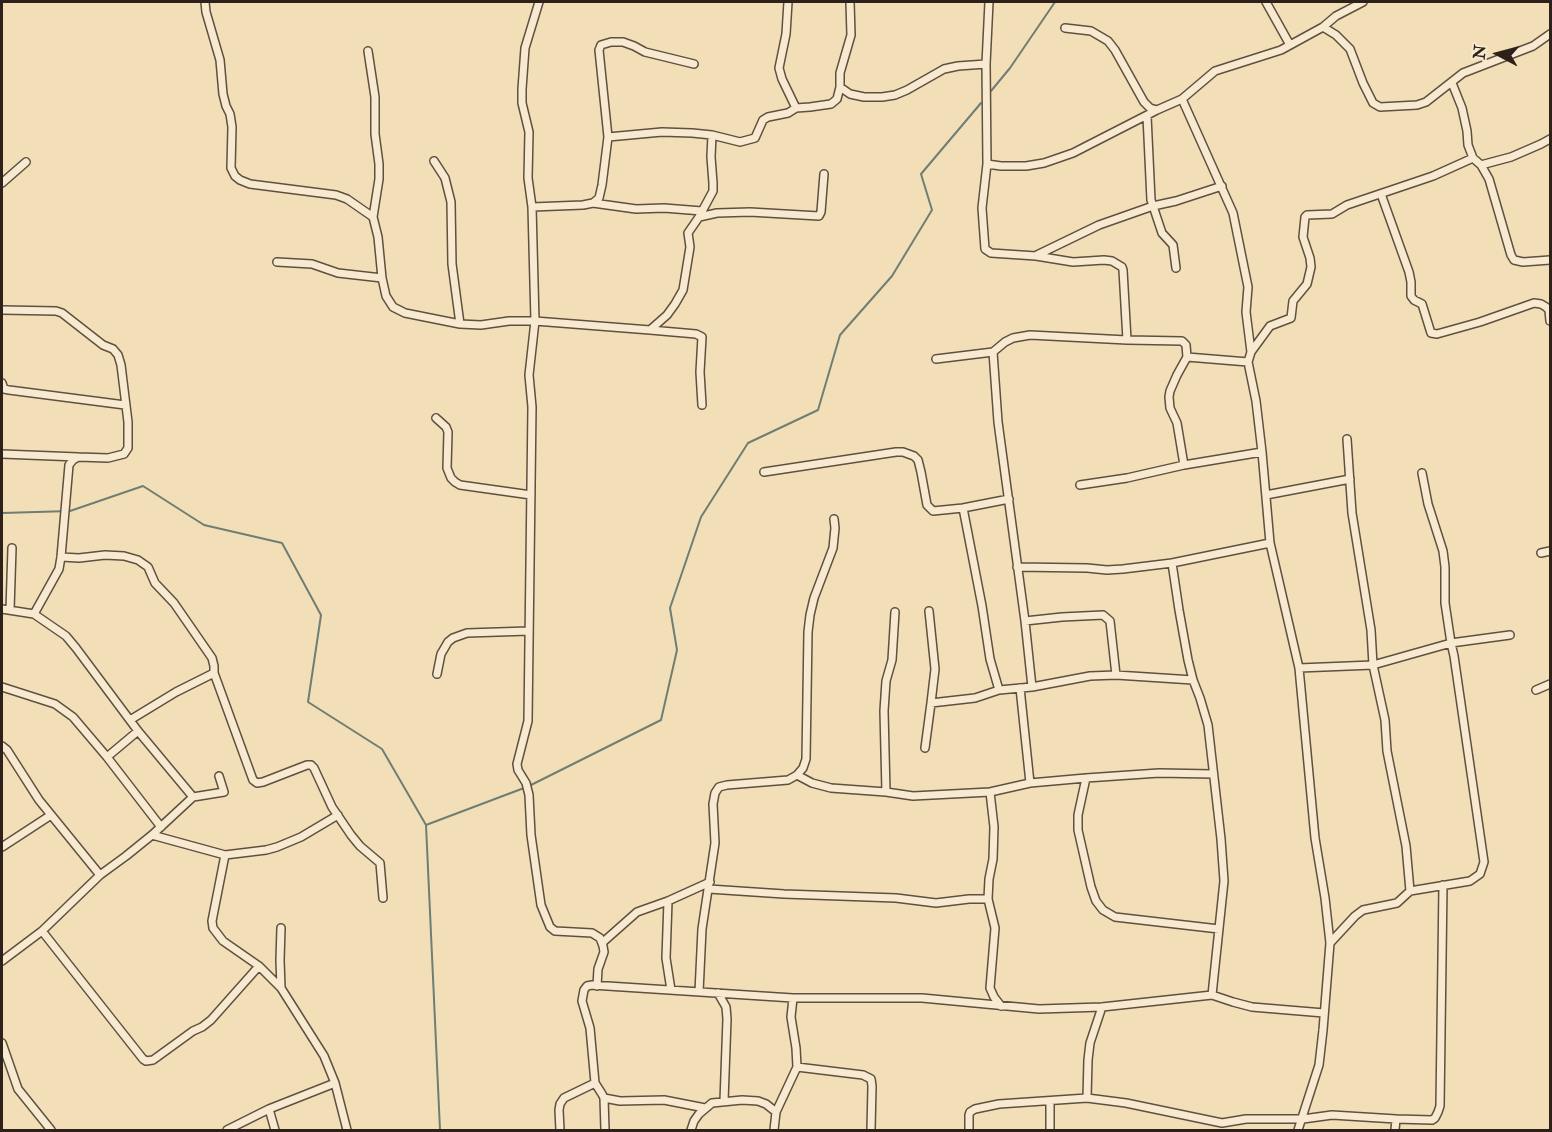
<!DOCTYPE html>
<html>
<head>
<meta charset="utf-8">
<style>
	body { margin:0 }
	#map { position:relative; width:1552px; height:1132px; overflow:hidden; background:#f3dfb7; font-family:"IM FELL Double Pica",serif }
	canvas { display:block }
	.frame { position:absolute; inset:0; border:3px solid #2e2119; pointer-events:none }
	.north { position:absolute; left:1468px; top:24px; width:60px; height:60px; -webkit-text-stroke:4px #f7ead0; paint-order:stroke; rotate:276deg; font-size:16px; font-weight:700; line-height:24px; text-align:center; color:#2e2119 }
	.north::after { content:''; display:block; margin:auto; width:21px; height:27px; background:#2e2119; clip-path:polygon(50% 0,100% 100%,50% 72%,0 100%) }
</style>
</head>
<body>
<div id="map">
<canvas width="1552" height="1132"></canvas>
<div class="frame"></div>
<div class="north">N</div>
</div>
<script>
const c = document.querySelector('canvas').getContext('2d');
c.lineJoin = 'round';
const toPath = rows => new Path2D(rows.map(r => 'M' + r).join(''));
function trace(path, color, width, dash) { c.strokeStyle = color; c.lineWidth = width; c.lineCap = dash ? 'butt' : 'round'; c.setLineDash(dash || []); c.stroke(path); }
const stream = toPath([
	[991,91,1010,68,1055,2],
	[2,513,70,511,143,486,204,525,282,543,321,615,308,702,382,749,426,825,440,1130],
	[529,786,661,720,677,650,670,608,701,517,748,443,818,410,840,335,892,276,932,210,921,174,981,103],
	[426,825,524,788]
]);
const street = toPath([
	[205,2,206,12,220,60,223,94,226,106,230,114,232,127,231,168,235,176,240,180,250,184,336,195,347,199,373,217,378,237,382,278,386,296,393,307,405,313,460,324,481,325,509,321,535,321,650,330,667,315,675,304,683,290,690,247,688,233,699,217,713,191,713,183,711,157,712,135],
	[539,2,525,48,522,89,522,103,529,132,528,178,532,207,535,321,529,375,532,407,528,721,517,764,518,770,526,783,529,795,531,835,541,905,550,927,555,931,592,933,600,938,603,946,604,952,598,969,597,986],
	[788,2,786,34,779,68,782,79,796,108],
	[989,2,986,64,987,164,1001,166,1026,166,1044,163,1073,153,1157,110],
	[1266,2,1290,45],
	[1323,27,1336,16,1363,2],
	[1065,28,1091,31,1108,41,1115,50,1144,102,1150,108,1157,110,1182,99,1215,71,1281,50,1323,27,1336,35,1350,49,1363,83,1373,103,1380,107,1417,105,1426,102,1463,73,1533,46,1550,34],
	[368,51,375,97,375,134,379,164,379,179,373,217],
	[1452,83,1462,108,1467,131,1468,145,1473,158,1481,165,1489,179,1511,255,1514,260,1523,262,1550,260],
	[840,87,850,94,864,97,882,97,895,95,907,90,944,69,958,66,986,64],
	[1182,99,1233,213,1248,287,1246,312,1251,352],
	[1147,116,1151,200,1162,233,1173,245,1176,268],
	[608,137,662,132,692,133,712,135,740,142,755,138,763,120,768,117,788,113,796,108,810,107,831,104,837,99,840,87,840,73,851,35,850,2],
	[434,161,445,178,451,202,452,264,460,324],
	[987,164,982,208,985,249,991,253,1036,256,1073,262,1104,260,1112,261,1122,267,1123,270,1127,340,1182,341,1186,345,1187,357,1177,375,1170,391,1169,397,1170,408,1177,423,1184,465,1262,452,1270,543],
	[1481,165,1511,157,1541,144,1550,139],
	[2,183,26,162],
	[1381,194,1409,272,1411,282,1411,296,1414,300,1422,304,1431,333,1437,334,1480,322,1534,303,1541,304,1546,307,1549,310,1550,321],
	[593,203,636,209,664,208,702,211],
	[532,207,583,205,593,203,599,198,602,185,608,137,599,50,601,45,611,42,623,42,634,46,645,52,694,64],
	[699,217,717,213,750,212,819,216,821,212,824,174],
	[1037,255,1099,225,1153,206,1176,201,1222,186],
	[277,262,312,264,338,273,382,278],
	[2,310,56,311,62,313,103,345,113,349,118,355,121,365,128,422,128,448,124,454,108,458,78,457,73,460,69,465,61,557,59,569,34,614],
	[650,330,696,334,702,337,700,372,702,405],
	[993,352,1005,342,1013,338,1030,335,1127,340],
	[1187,357,1248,362,1251,352,1270,326,1291,318,1293,301,1307,284,1311,267,1310,258,1303,237,1305,217,1307,215,1332,214,1347,205,1433,176,1473,158],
	[936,359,993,352,998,422,1025,621,1032,687,1090,676,1116,675,1193,680],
	[1248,362,1256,401,1262,452],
	[2,383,4,389,9,390,125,405],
	[436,418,446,427,448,432,447,468,451,478,455,482,460,485,531,495],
	[2,454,78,457],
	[764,472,896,452,903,452,914,456,918,460,921,472,927,505,933,511,963,508,1009,499],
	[1422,473,1428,504,1443,551,1445,567,1445,603,1451,643,1454,656,1484,862,1480,874,1470,881,1410,891,1406,846,1387,751,1385,720,1373,665,1451,643,1510,635],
	[1080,485,1127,478,1184,465],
	[1266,495,1350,479],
	[963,508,982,606,990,659,999,690],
	[1541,553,1550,551],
	[61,557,79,558,105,555,124,556,138,560,148,567,155,583,174,603,212,658,214,666,214,673,253,780,257,783,263,782,307,765,311,765,314,768,332,807,351,835,360,846,380,863,383,898],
	[1017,567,1087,568,1107,570,1123,569,1172,563],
	[2,609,34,614,66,636,76,648,138,731,193,797],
	[10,610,12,548],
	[929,611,935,669,931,703,975,698,999,690,1032,687],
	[1025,621,1062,617,1103,615,1110,621,1116,675],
	[1299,668,1373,665,1371,630,1352,513,1347,439],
	[437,674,441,654,448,642,453,638,467,633,529,631],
	[2,687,55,704,73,717,107,757,161,827],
	[1020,688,1030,783],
	[1536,690,1550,684],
	[130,720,176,692,214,673],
	[2,746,7,750,39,800,100,875],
	[925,748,931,703],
	[107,757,138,731],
	[797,775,812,783,831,788,886,792,913,796,990,792,1030,783,1086,778,1159,773,1213,774],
	[1086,778,1078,815,1078,830,1091,887,1096,901,1103,910,1115,917,1219,929],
	[886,792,884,711,886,681,892,660,895,612],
	[990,792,994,827,993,859,989,879,988,899,995,928,990,988,994,997,1001,1006],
	[152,835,225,855,212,921,213,928,223,941,259,966,281,988,324,1056,335,1083,347,1130],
	[2,847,51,815],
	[225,855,266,850,277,847,301,837,338,815],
	[709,889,784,894,896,898,936,903,969,899,988,899],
	[668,901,666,958,671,990],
	[42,931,143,1059,146,1061,153,1060,193,1031,202,1027,211,1020,259,966],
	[602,943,637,912,668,901,710,882],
	[1330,943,1355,916,1363,910,1397,903,1410,891],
	[2,961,42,931,100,875,126,856,152,835,193,797,224,792,219,776],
	[281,988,280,960,281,928],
	[699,992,702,929,715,843,713,804,715,793,719,787,727,785,788,780,797,775,803,768,806,759,808,632,810,615,814,598,833,548,835,528,834,519],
	[718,993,726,1007,727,1019,724,1101],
	[2,1043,18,1089,51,1130],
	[797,1067,863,1075,871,1079,872,1086,871,1130],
	[604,1098,620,1101,664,1100,705,1108],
	[1087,1098,1088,1060,1090,1043,1102,1007],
	[1050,1101,1050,1130],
	[269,1109,275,1130],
	[227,1130,269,1109,335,1083],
	[560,1130,559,1110,560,1104,564,1098,595,1083],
	[605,1130,604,1098,602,1094,595,1083,590,1028,582,1001,584,990,587,986,592,985,793,998,922,998,1039,1009,1102,1007,1212,995],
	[691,1130,694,1121,699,1114,712,1103,742,1100,758,1101,766,1104,776,1112],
	[774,1130,776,1112,797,1067,796,1048,791,1017,793,998],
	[969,1130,969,1115,970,1112,975,1109,999,1104,1087,1098,1126,1103,1222,1123,1246,1119,1303,1119,1332,1115,1396,1119,1432,1120,1435,1118,1438,1112,1440,1106,1443,885],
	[1298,1130,1319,1065,1323,1030,1330,943,1325,898,1315,838,1299,668,1270,543,1172,563,1179,610,1188,660,1193,680,1200,698,1208,725,1221,839,1224,881,1212,995,1233,1002,1252,1007,1324,1013],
	[1395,1130,1396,1119]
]);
trace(stream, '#6f7e74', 2);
trace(street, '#5f5040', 10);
trace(street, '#f7ead0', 7);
</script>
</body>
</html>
